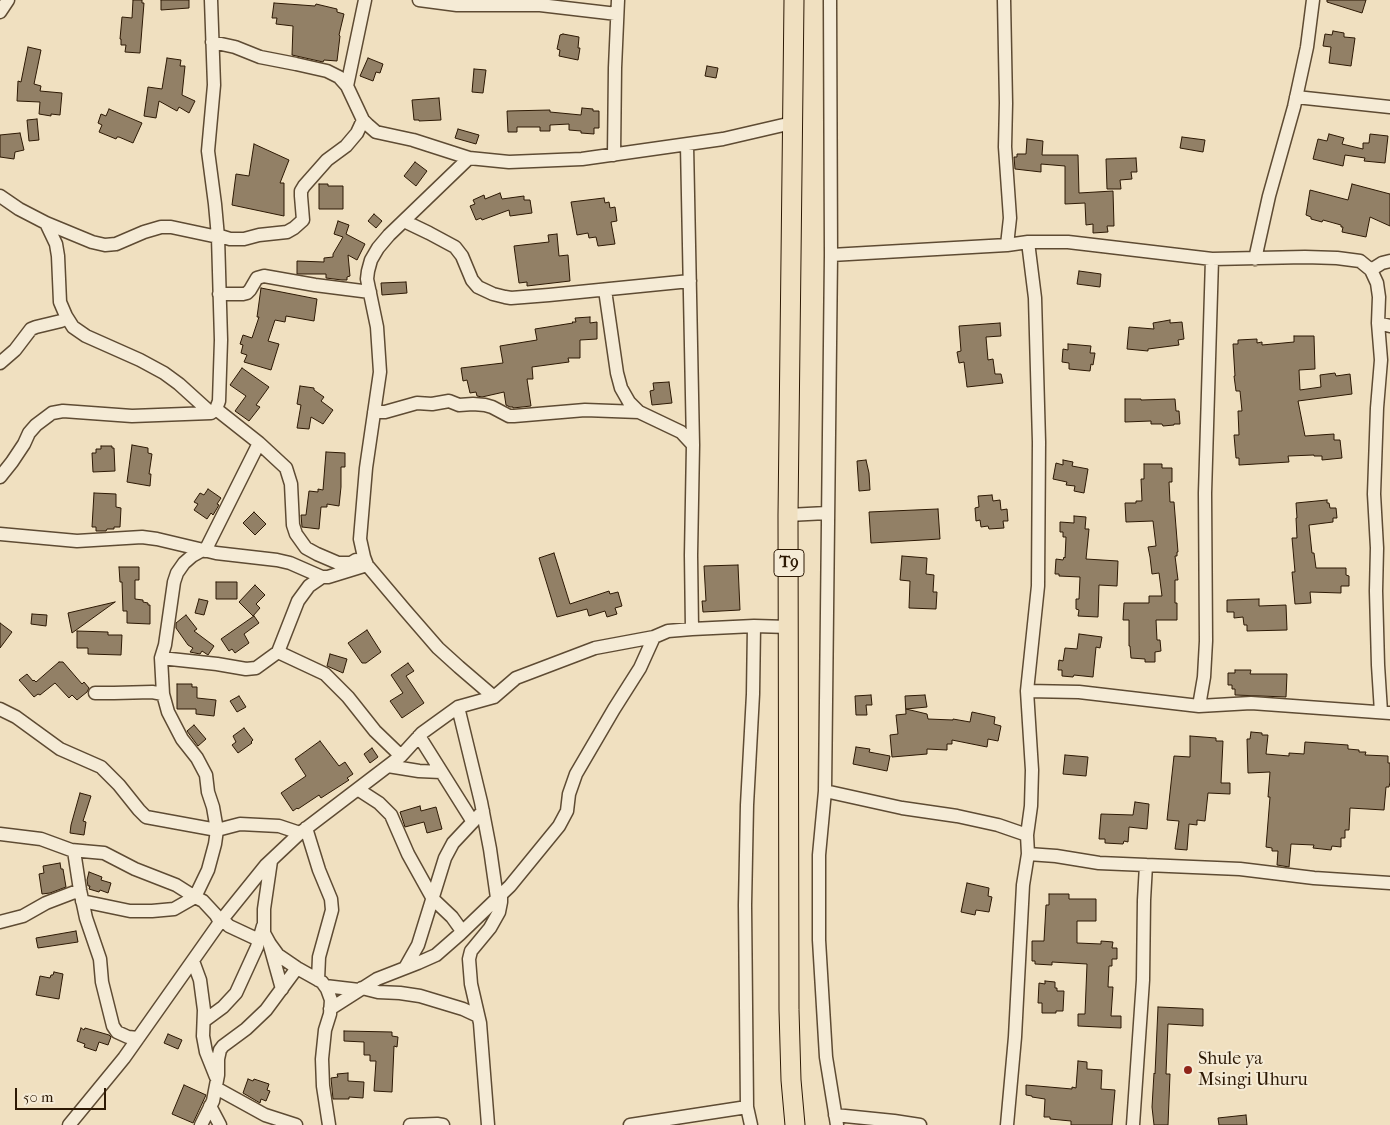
<!DOCTYPE html>
<html>
<head>
<meta charset="utf-8">
<style>
	body { margin:0 }
	#map { position:relative; width:1390px; height:1125px; overflow:hidden; background:#f0e0c0; font-family:"IM FELL French Canon",serif }
	canvas { display:block }
	.scale { position:absolute; left:15px; top:1088px; width:91px; height:22px; box-sizing:border-box; border:2px solid #2d1904; border-top:0; padding-left:6px; font-size:15px; line-height:18px; white-space:nowrap; color:#2d1904; -webkit-text-stroke:4px #f5ebd6; paint-order:stroke }
</style>
</head>
<body>
<div id="map">
<canvas width="1390" height="1125"></canvas>
<div class="scale">50 m</div>
</div>
<script>
const c = document.querySelector('canvas').getContext('2d');
c.lineJoin = 'round';
function fillPath(path, color) { c.fillStyle = color; c.fill(path, 'evenodd'); }
const toPath = rows => new Path2D(rows.map(r => 'M' + r).join(''));
function trace(path, color, width, dash) { c.strokeStyle = color; c.lineWidth = width; c.lineCap = dash ? 'butt' : 'round'; c.setLineDash(dash || []); c.stroke(path); }
function label(font, color, halo, rows, align = 'center') {
  c.font = font + ' "IM FELL French Canon",serif'; c.lineWidth = 4; c.setLineDash([]); c.textBaseline = 'middle'; c.strokeStyle = halo; c.fillStyle = color; for (const [text, x, y, turn = 0] of rows) {
    c.save(); c.translate(x, y); c.rotate((+turn || 0) * Math.PI / 180); c.textAlign = isNaN(turn) ? turn : align; if (halo) c.strokeText(text, 0, 0); c.fillText(text, 0, 0); c.restore();
  }
}
const building = toPath([
	[133,0,142,0,142,3,144,3,140,53,125,52,126,45,121,45,121,39,120,39,122,17,132,18,133,0],
	[161,0,189,0,189,8,161,10,161,0],
	[1327,0,1366,0,1362,13,1327,2,1327,0],
	[274,3,315,6,316,4,337,9,337,12,344,14,339,35,340,36,337,61,324,60,323,62,292,55,293,26,276,24,277,18,272,18,274,3],
	[1333,31,1344,33,1344,37,1355,38,1351,66,1329,63,1331,47,1323,46,1325,34,1332,35,1333,31],
	[563,34,579,37,578,48,580,48,578,60,559,56,560,50,557,49,560,35,563,34],
	[28,47,41,50,34,84,41,86,40,91,62,93,60,115,51,114,51,116,39,114,40,102,17,101,18,81,21,82,28,47],
	[167,58,181,60,180,66,185,66,182,95,195,101,189,113,179,107,177,111,159,101,156,118,144,116,148,87,162,89,167,58],
	[368,58,383,64,380,73,376,72,373,81,360,76,368,58],
	[707,66,718,68,716,78,705,76,707,66],
	[474,69,486,70,483,93,472,92,474,69],
	[439,98,441,120,419,121,419,120,414,120,412,100,439,98],
	[582,108,593,109,593,111,599,111,599,128,594,128,594,134,581,133,581,131,569,130,569,124,550,125,550,131,540,131,540,127,517,127,517,132,508,132,507,111,550,110,550,112,581,115,582,108],
	[109,109,142,123,133,143,119,137,117,137,116,139,99,132,102,125,98,123,101,114,106,116,109,109],
	[37,119,39,140,29,141,27,120,37,119],
	[458,129,479,135,476,144,455,138,458,129],
	[20,133,24,150,15,152,14,159,0,157,0,135,20,133],
	[1329,134,1344,138,1342,144,1363,149,1363,143,1369,143,1370,134,1388,136,1385,163,1364,161,1365,158,1345,155,1343,166,1313,159,1318,139,1327,141,1329,134],
	[1182,137,1205,140,1203,152,1180,148,1182,137],
	[1027,139,1043,141,1042,155,1078,155,1079,193,1113,191,1114,226,1107,226,1108,232,1093,233,1093,224,1086,225,1085,203,1065,204,1065,166,1041,164,1041,172,1015,169,1014,157,1017,157,1017,154,1026,154,1027,139],
	[254,144,289,160,280,183,284,183,284,216,232,205,236,174,249,176,254,144],
	[1136,158,1137,172,1131,172,1132,179,1120,180,1121,189,1107,189,1106,159,1136,158],
	[415,162,427,171,416,186,404,176,415,162],
	[319,184,328,184,328,186,343,186,343,209,319,209,319,184],
	[1352,184,1390,194,1390,226,1370,217,1366,237,1342,232,1343,227,1341,227,1341,225,1323,220,1322,222,1311,219,1311,217,1306,215,1310,190,1348,200,1352,184],
	[500,193,502,199,524,196,524,200,530,200,532,213,510,216,509,210,482,220,481,218,476,220,470,206,475,204,473,200,484,195,485,199,500,193],
	[604,198,605,203,609,202,610,208,615,207,617,221,611,222,615,244,598,246,596,237,589,238,588,233,577,235,571,202,604,198],
	[374,214,382,221,376,228,368,221,374,214],
	[338,221,349,225,346,234,365,244,357,260,348,255,350,276,347,277,347,280,342,280,326,278,326,274,297,274,297,261,324,262,324,258,333,257,333,254,343,237,334,234,338,221],
	[557,234,559,256,568,255,570,281,527,286,527,282,519,283,514,246,549,242,548,235,557,234],
	[1079,271,1101,274,1100,287,1077,284,1079,271],
	[406,282,407,293,382,295,381,283,406,282],
	[261,288,317,299,314,321,286,316,285,322,275,320,268,341,279,344,271,370,244,362,247,355,241,353,243,345,240,344,243,335,252,338,259,317,257,317,261,288],
	[590,317,590,323,597,322,597,339,580,340,580,358,568,358,569,362,532,367,533,379,527,379,531,406,513,408,513,407,510,407,506,405,504,392,482,397,477,396,476,392,470,393,467,380,463,381,461,368,503,363,500,346,537,340,535,329,573,323,572,322,576,322,575,318,590,317],
	[1170,320,1170,323,1182,322,1184,339,1178,340,1179,345,1148,349,1148,351,1127,349,1129,327,1154,329,1153,323,1170,320],
	[1000,323,1001,336,986,337,988,360,993,359,995,374,1001,374,1003,383,967,387,964,362,959,363,957,352,961,351,959,326,1000,323],
	[1294,336,1314,336,1315,369,1299,370,1300,390,1321,387,1320,375,1335,373,1336,376,1350,374,1352,394,1298,401,1305,436,1334,434,1334,440,1340,440,1342,458,1322,460,1322,456,1314,456,1314,455,1288,456,1289,462,1239,465,1239,458,1236,458,1234,435,1239,435,1238,411,1242,411,1240,391,1236,391,1234,376,1235,376,1233,344,1238,344,1238,340,1257,339,1257,343,1262,342,1262,345,1294,342,1294,336],
	[1068,344,1091,346,1090,353,1095,353,1093,365,1091,364,1090,371,1069,369,1069,363,1062,362,1063,349,1068,350,1068,344],
	[242,368,269,387,256,405,260,407,249,421,235,411,246,396,230,385,242,368],
	[669,382,672,403,652,405,650,391,654,390,653,383,669,382],
	[300,386,314,388,314,390,324,397,321,401,333,410,323,424,311,417,309,429,297,428,301,405,297,404,300,386],
	[1125,399,1141,399,1141,400,1175,399,1176,411,1179,411,1180,424,1174,424,1174,425,1163,426,1162,424,1151,424,1151,421,1125,422,1125,399],
	[132,445,148,448,148,453,152,454,149,474,151,474,150,486,127,482,132,445],
	[101,446,112,446,112,448,114,448,115,471,93,472,92,453,96,453,96,449,101,449,101,446],
	[326,452,345,453,345,467,341,467,341,487,339,506,327,504,327,507,321,507,319,529,302,527,301,515,306,515,309,491,318,492,318,489,323,490,326,452],
	[866,460,869,473,870,490,859,491,857,461,866,460],
	[1063,460,1073,462,1072,466,1088,469,1084,493,1074,491,1075,486,1066,485,1067,482,1053,479,1056,463,1063,465,1063,460],
	[1144,464,1162,464,1162,468,1172,468,1172,482,1169,482,1170,502,1174,502,1178,552,1177,552,1177,556,1175,556,1178,580,1175,580,1175,603,1177,603,1177,620,1156,620,1157,640,1160,640,1161,651,1155,652,1155,662,1145,662,1145,659,1131,658,1130,646,1129,646,1129,620,1123,620,1124,603,1149,603,1149,596,1162,596,1159,573,1152,574,1150,557,1148,547,1156,546,1153,521,1126,522,1125,503,1136,503,1136,501,1142,501,1141,479,1144,479,1144,464],
	[208,489,221,498,217,504,219,505,213,515,211,513,207,519,194,510,198,504,194,502,200,493,204,495,208,489],
	[94,493,116,494,116,507,121,508,120,527,114,527,114,529,107,529,106,531,96,531,96,527,92,527,94,493],
	[992,495,993,501,1000,500,1001,510,1007,509,1008,521,1003,521,1004,528,989,529,988,526,981,527,980,520,976,521,975,508,979,507,978,496,992,495],
	[1327,500,1327,503,1329,503,1330,508,1336,508,1337,518,1333,518,1333,522,1309,525,1312,553,1314,553,1316,568,1346,568,1346,575,1349,576,1349,586,1341,586,1341,593,1310,592,1311,603,1295,604,1292,572,1295,572,1292,538,1297,538,1296,518,1297,518,1296,503,1327,500],
	[938,509,940,539,871,543,869,512,938,509],
	[254,512,266,524,255,535,243,523,254,512],
	[1074,516,1086,517,1085,529,1089,529,1086,559,1118,561,1117,586,1099,585,1098,617,1078,616,1079,610,1076,609,1076,599,1079,599,1080,577,1059,576,1059,574,1055,574,1056,559,1063,560,1064,557,1065,558,1066,537,1063,537,1063,532,1060,532,1060,522,1074,523,1074,516],
	[554,553,570,604,609,591,610,594,618,592,622,606,615,608,617,614,607,617,605,611,589,616,587,609,557,617,539,558,554,553],
	[902,556,927,558,926,574,934,575,933,592,937,592,936,609,909,608,910,581,900,580,902,556],
	[738,565,740,610,703,612,702,601,706,601,704,566,738,565],
	[119,567,139,567,139,580,135,580,135,599,143,600,143,602,148,603,148,605,150,605,150,624,127,623,127,611,123,611,122,582,120,582,119,567],
	[216,582,237,582,237,599,216,599,216,582],
	[255,585,265,595,256,604,260,608,253,616,239,602,255,585],
	[199,599,208,601,204,615,195,613,199,599],
	[1259,599,1259,606,1286,605,1287,630,1247,631,1247,625,1244,625,1243,617,1234,618,1234,612,1227,612,1227,600,1259,599],
	[115,602,72,633,68,613,115,602],
	[32,614,47,615,46,626,31,624,32,614],
	[186,615,197,629,194,631,214,646,208,655,202,651,200,654,190,652,193,648,188,645,176,628,176,623,186,615],
	[254,616,259,623,244,634,249,643,235,653,232,649,229,651,221,639,254,616],
	[0,623,12,632,0,648,0,623],
	[367,630,381,652,366,663,362,663,348,643,367,630],
	[77,631,108,632,108,635,122,635,121,655,88,654,88,648,77,648,77,631],
	[1079,634,1102,637,1100,648,1096,647,1093,677,1074,675,1073,677,1062,676,1062,670,1058,670,1059,660,1063,661,1065,648,1077,649,1079,634],
	[330,654,347,659,343,673,327,666,330,654],
	[59,662,63,662,82,684,84,682,89,688,87,692,77,700,72,695,69,698,55,683,40,695,38,694,34,697,19,680,27,674,33,681,34,680,36,682,59,662],
	[408,663,414,671,406,676,424,703,402,718,390,701,403,693,391,675,408,663],
	[1235,670,1251,670,1250,674,1287,674,1286,697,1235,695,1235,689,1232,689,1232,685,1228,685,1228,673,1235,673,1235,670],
	[177,684,192,684,192,687,197,687,197,698,216,700,214,716,196,714,196,709,177,709,177,684],
	[871,695,872,705,866,705,867,715,856,715,855,696,871,695],
	[925,695,927,707,906,709,927,714,928,719,953,720,953,719,970,722,972,712,995,717,994,724,1001,726,998,741,988,739,987,747,952,740,952,744,947,744,947,750,927,749,927,754,892,757,890,735,898,734,896,715,906,714,905,696,925,695],
	[239,696,246,707,237,712,230,701,239,696],
	[194,725,206,739,198,746,187,731,194,725],
	[244,728,253,740,251,742,252,743,238,753,232,745,236,742,233,736,244,728],
	[1251,732,1262,733,1262,735,1268,735,1266,754,1289,756,1289,753,1304,754,1305,742,1348,745,1348,749,1359,750,1359,752,1366,752,1365,755,1388,756,1388,763,1390,763,1390,782,1389,787,1386,787,1384,810,1350,808,1349,830,1345,830,1345,838,1341,838,1341,847,1332,846,1331,850,1313,848,1314,845,1291,844,1289,867,1277,865,1278,851,1272,851,1272,848,1266,847,1270,797,1268,797,1270,772,1248,773,1247,739,1250,739,1251,732],
	[1190,736,1216,738,1216,741,1223,741,1221,783,1230,783,1230,794,1208,793,1205,821,1197,820,1197,825,1189,824,1187,850,1175,849,1179,821,1167,820,1174,756,1190,757,1190,736],
	[320,741,339,766,345,762,353,774,347,778,349,780,321,798,319,795,298,809,297,808,293,811,281,793,306,776,295,759,320,741],
	[856,747,870,749,869,752,890,756,887,771,853,764,856,747],
	[372,748,378,757,370,763,364,754,372,748],
	[1065,755,1088,757,1086,776,1063,774,1065,755],
	[80,793,91,796,83,821,86,822,84,835,70,833,71,825,80,793],
	[1135,802,1149,804,1147,829,1129,827,1128,842,1124,841,1123,844,1105,843,1105,839,1099,839,1101,814,1133,815,1135,802],
	[420,806,421,811,436,807,442,829,427,833,424,822,405,827,400,812,420,806],
	[60,863,61,869,63,869,66,887,50,893,42,894,39,874,44,873,43,866,60,863],
	[89,872,102,877,101,880,111,883,108,893,100,890,99,892,89,889,90,886,88,886,87,880,89,872],
	[967,883,989,888,988,896,992,897,989,912,976,910,975,915,961,912,967,883],
	[1049,894,1069,894,1069,899,1096,899,1096,921,1077,921,1077,943,1101,944,1101,941,1113,942,1112,948,1117,948,1117,959,1112,959,1112,966,1109,966,1108,987,1113,987,1111,1016,1121,1016,1121,1028,1078,1026,1078,1014,1085,1014,1087,964,1052,962,1052,965,1035,964,1035,961,1032,961,1032,941,1044,941,1046,905,1049,905,1049,894],
	[76,931,78,942,38,948,36,938,76,931],
	[54,972,63,974,59,999,36,995,40,976,50,978,51,975,53,975,54,972],
	[1045,981,1055,982,1055,988,1057,988,1057,991,1064,991,1063,1011,1056,1011,1056,1013,1042,1013,1042,1003,1038,1003,1039,983,1045,984,1045,981],
	[1158,1007,1203,1009,1203,1026,1168,1024,1166,1074,1170,1074,1168,1125,1154,1125,1152,1107,1154,1073,1155,1074,1158,1007],
	[81,1028,84,1030,85,1028,109,1035,111,1037,108,1045,99,1042,96,1051,84,1047,85,1044,77,1041,81,1028],
	[344,1031,392,1032,392,1036,398,1037,397,1047,394,1046,392,1092,374,1091,376,1061,370,1061,370,1055,364,1055,364,1042,344,1041,344,1031],
	[168,1034,182,1040,178,1049,164,1043,168,1034],
	[1078,1061,1087,1062,1087,1069,1102,1070,1101,1089,1115,1090,1112,1125,1071,1125,1071,1121,1050,1119,1050,1117,1044,1117,1045,1099,1032,1097,1032,1096,1026,1095,1026,1085,1072,1089,1072,1087,1076,1088,1078,1061],
	[348,1073,348,1081,364,1082,363,1098,349,1097,349,1099,333,1099,331,1078,338,1077,337,1074,348,1073],
	[248,1079,253,1081,254,1079,269,1084,267,1090,270,1091,266,1101,261,1099,260,1103,243,1093,248,1079],
	[184,1085,206,1095,193,1123,172,1114,184,1085],
	[1246,1115,1247,1125,1219,1125,1218,1118,1246,1115]
]);
const minor = toPath([
	[419,0,457,5,540,5,617,14],
	[830,0,831,255,825,791,819,855,819,940,826,1057,837,1125],
	[1004,0,1006,103,1005,147,1010,218,1007,245],
	[0,12,8,0],
	[212,42,235,47,260,57,296,64,327,71,339,77,347,86,363,120,368,125,376,132,413,140,469,158,509,162,582,159,723,139,792,123],
	[347,86,365,0],
	[1296,97,1390,107],
	[687,145,693,445,691,555,692,629],
	[614,155,615,68,618,0],
	[469,158,389,235,378,248,371,260,368,271,367,279,377,327,380,372,366,468,360,539,364,557,367,565,405,610,438,648,459,667,494,697],
	[0,196,19,209,46,223,92,242,105,245,116,244,144,232,161,227,171,227,218,237],
	[404,221,429,233,455,247,462,256,472,280,478,287,493,294,505,297,511,298,549,295,690,281],
	[46,223,56,244,58,256,60,302,66,316,73,327,86,336,140,360,164,373,179,384,211,413],
	[217,235,230,239,244,239,259,235,287,232,294,228,303,220,301,196,301,191,304,186,327,160,346,146,357,133,363,120],
	[831,255,1007,245,1028,242,1068,242,1212,259,1305,257,1337,258,1360,261,1371,270,1377,283,1379,297,1378,323,1381,360,1377,408,1374,494,1377,548,1376,591,1378,665,1381,712],
	[1255,259,1269,196,1294,107,1307,47,1313,0],
	[1371,270,1382,263,1390,261],
	[605,290,617,373,621,388,629,402,639,412,681,432,693,445],
	[219,294,243,294,247,293,250,290,257,278,264,276,315,285,370,292],
	[1378,323,1390,326],
	[0,363,15,350,31,329,36,327,61,321],
	[216,409,259,443,286,468,291,484,293,525,296,534,306,548,317,554,338,563,351,563,356,560],
	[374,412,385,412,417,403,432,404,449,401,459,405,473,404,485,405,492,407,509,416,514,416,585,410,639,412],
	[0,477,12,462,24,444,29,433,36,425,52,413,63,411,132,416,211,413,216,409,219,401,221,340,218,237,215,204,208,151,214,85,211,0],
	[788,515,827,513],
	[0,534,77,541,142,537,157,539,216,553,277,560,290,563,322,577],
	[205,551,259,443],
	[278,652,325,674,348,697,375,731,401,756],
	[161,658,217,664,246,669,256,668,278,652,298,601,309,586,322,577,328,577,367,565],
	[1027,691,1079,692,1199,706,1251,703,1390,713],
	[95,693,114,693,152,692,163,694],
	[1199,706,1204,677,1206,641,1205,493,1212,259],
	[458,707,481,802,490,849,497,898],
	[0,709,16,717,60,749,101,767,119,785,139,810,146,817,217,830,240,824,279,826,300,833],
	[419,736,473,822],
	[388,766,419,771,441,772],
	[825,791,902,808,957,816,998,825,1027,835],
	[362,792,379,803,391,815,408,854,433,899,452,917,462,931],
	[306,828,319,870,331,899,332,910,319,957,318,980],
	[0,834,41,839,71,850,104,853,135,869,176,885,195,897,203,901,216,915,220,922],
	[74,851,80,890,86,918,100,959,102,982,113,1026,117,1032,128,1037,138,1038],
	[1028,854,1056,856,1099,863,1240,869,1314,878,1390,883],
	[271,861,264,909,264,933,270,944,278,955,297,968,322,982,327,989,331,1000,330,1014,325,1030,322,1059,323,1086,329,1125],
	[82,901,130,911,152,911,174,909,195,897,208,870,215,844,217,830,213,807,208,792,206,775,197,758,182,739,168,712,163,694,161,658,165,645,174,582,177,573,184,563,192,556,201,551],
	[222,919,229,926,259,940],
	[0,922,23,916,46,903,80,890],
	[270,946,282,989],
	[193,961,200,980,204,1010,203,1036,206,1052,216,1077],
	[405,968,418,945,445,858,453,843,483,811],
	[325,986,359,990],
	[362,988,378,992,400,993,420,996,463,1009,478,1016],
	[330,1009,377,979,418,963,436,955,460,934,510,886,559,826,567,811,569,794,576,774,614,709,640,668,654,637],
	[204,1021,223,1007,236,993,257,947,263,926],
	[216,1088,265,1115,296,1125],
	[210,1106,220,1125],
	[835,1115,894,1121,920,1125],
	[69,1125,124,1058,220,922,266,865,300,833,401,756,422,733,458,707,494,697,516,678,595,648,654,637,668,631,692,629,754,626,789,627],
	[201,1125,213,1101,218,1075,218,1059,220,1050,223,1046,246,1029,266,1010,297,968],
	[410,1125,437,1124,443,1125],
	[488,1125,480,1023,471,984,469,959,471,951,490,928,499,912,501,902,501,895],
	[630,1125,747,1107],
	[751,1125,747,1107,745,905,747,805,753,694,754,626],
	[1007,1125,1015,1037,1023,885,1028,854,1027,835,1031,806,1032,770,1027,691,1038,586,1039,442,1035,298,1028,242],
	[1133,1125,1143,980,1144,900,1146,865]
]);
const highway = toPath([
	[794,0,788,515,789,1010,791,1080,795,1125]
]);
const markers = [
	[1188,1070,5,"#8f2418"]
];
const shields = [
	[789,563,30]
];
const shieldNames = [
	["T9",789,563]
];
const poiNames = [
	["Shule ya",1198,1060],
	["Msingi Uhuru",1198,1081]
];
fillPath(building, '#928066');
trace(building, '#2d1904', 1);
trace(minor, '#5e4b33', 15);
trace(highway, '#2d1904', 21);
trace(minor, '#f5ebd6', 12);
trace(highway, '#f0e0c0', 19);
for (const [x, y, r, color] of markers) { const dot = new Path2D(); dot.arc(x, y, r, 0, 2 * Math.PI); c.fillStyle = color; c.fill(dot); trace(dot, '#f5ebd6', 2); }
for (const [x, y, w] of shields) { const box = new Path2D(); box.roundRect(x - w / 2, y - 13.5, w, 27, 4); c.fillStyle = '#f5ebd6'; c.fill(box); trace(box, '#2d1904', 1); }
label('bold 16px', '#2d1904', null, shieldNames);
label('18px', '#2d1904', '#f5ebd6', poiNames, 'left');
</script>
</body>
</html>
